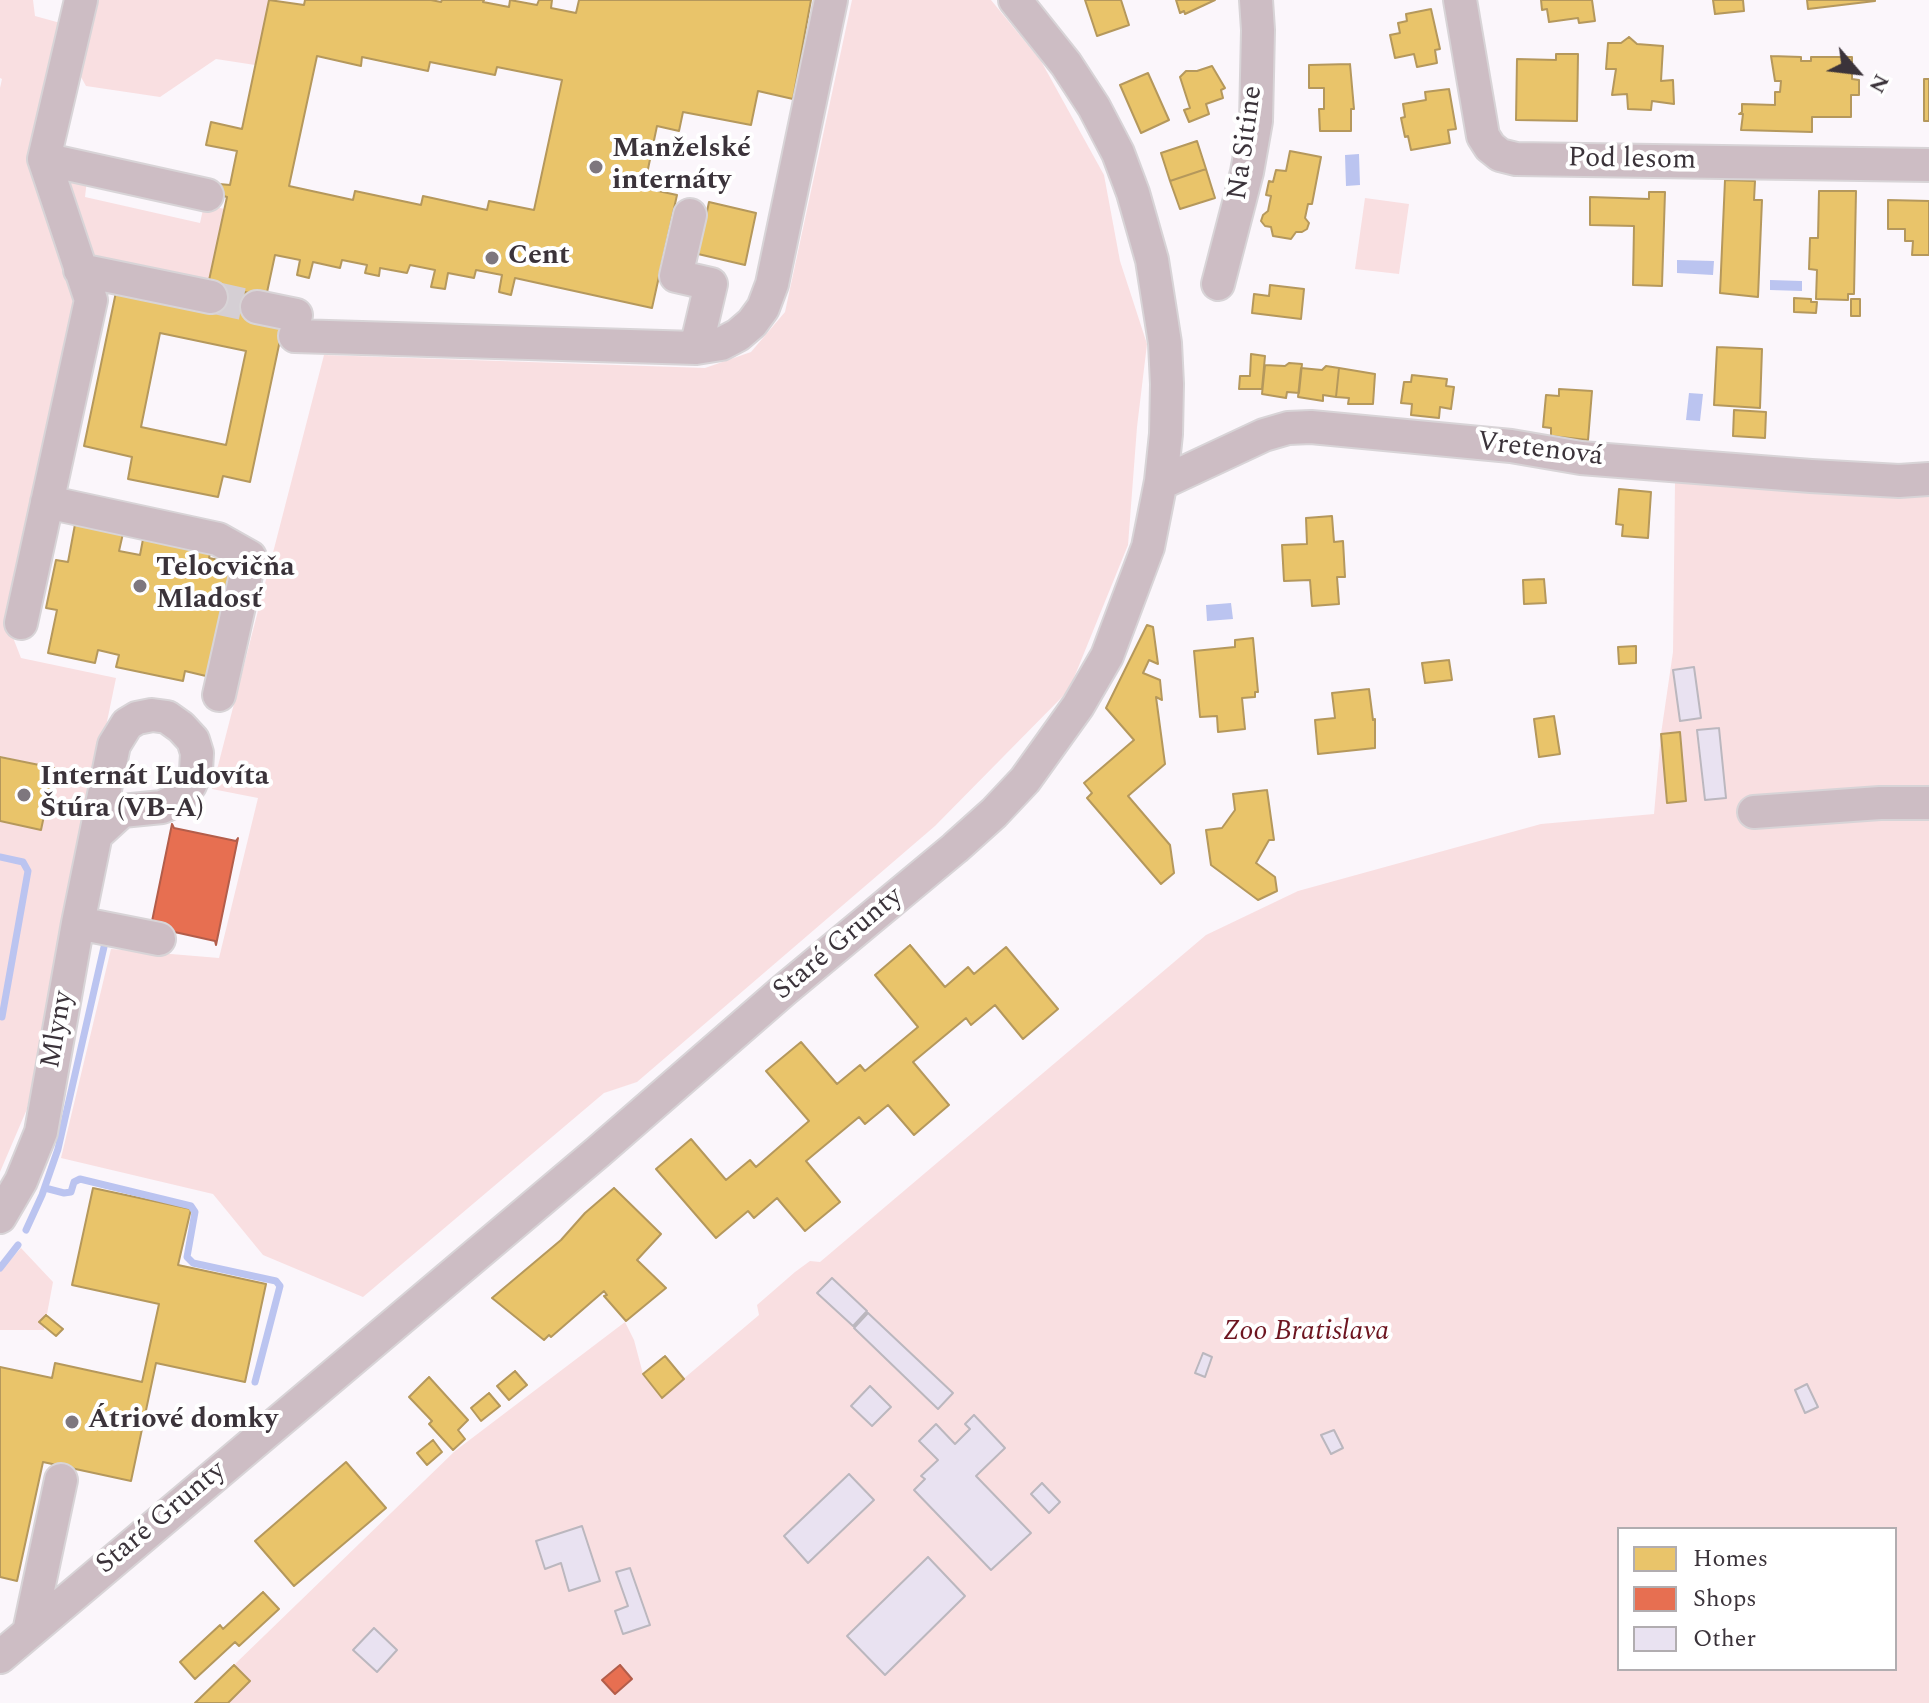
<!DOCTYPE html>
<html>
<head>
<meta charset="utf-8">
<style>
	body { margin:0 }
	#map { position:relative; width:1929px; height:1703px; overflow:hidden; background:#fbf6fb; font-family:Spectral,serif }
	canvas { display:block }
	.legend { position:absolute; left:1617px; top:1527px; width:280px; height:144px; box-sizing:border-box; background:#fff; border:2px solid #b1adb0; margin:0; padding:10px 14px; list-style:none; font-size:24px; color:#3b333a }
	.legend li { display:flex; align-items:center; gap:16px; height:40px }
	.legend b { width:40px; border:2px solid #b1adb0 }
	.north { position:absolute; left:1817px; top:32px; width:80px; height:80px; -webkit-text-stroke:6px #fff; paint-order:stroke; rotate:118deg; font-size:22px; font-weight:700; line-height:32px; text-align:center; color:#3b333a }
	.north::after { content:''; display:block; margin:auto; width:28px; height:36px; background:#3b333a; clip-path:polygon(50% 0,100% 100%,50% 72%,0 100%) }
</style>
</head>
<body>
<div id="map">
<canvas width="1929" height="1703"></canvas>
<ul class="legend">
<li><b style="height:22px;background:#e9c46a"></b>Homes</li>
<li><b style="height:22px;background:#e76f51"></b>Shops</li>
<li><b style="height:22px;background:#e9e2f1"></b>Other</li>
</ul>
<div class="north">N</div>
</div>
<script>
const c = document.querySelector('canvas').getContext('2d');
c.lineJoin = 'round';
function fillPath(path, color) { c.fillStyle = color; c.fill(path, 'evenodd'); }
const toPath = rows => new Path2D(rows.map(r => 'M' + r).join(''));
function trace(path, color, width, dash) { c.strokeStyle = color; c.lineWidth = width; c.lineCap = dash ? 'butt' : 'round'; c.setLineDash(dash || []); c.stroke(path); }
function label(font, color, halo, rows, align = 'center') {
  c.font = font + ' Spectral,serif'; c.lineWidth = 8; c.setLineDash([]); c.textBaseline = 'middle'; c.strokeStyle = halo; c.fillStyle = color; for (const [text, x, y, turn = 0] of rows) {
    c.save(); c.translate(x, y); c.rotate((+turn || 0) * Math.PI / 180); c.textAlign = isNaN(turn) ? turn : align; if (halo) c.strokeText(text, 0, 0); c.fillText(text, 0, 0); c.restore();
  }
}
const green = toPath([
	[0,0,33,0,35,16,64,24,32,153,82,288,12,635,21,658,116,678,27,1109,0,1172,0,821,40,830,54,768,0,756,0,88,2,79,0,78],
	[91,0,269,0,255,65,216,59,160,97,86,86,76,68],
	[852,0,991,0,1041,61,1104,175,1120,261,1147,344,1137,427,1128,545,1069,690,935,826,637,1082,604,1093,363,1297,263,1255,213,1194,61,1158,111,949,219,958,258,798,212,789,324,355,705,368,751,352,785,312],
	[87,180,85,197,200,223,204,205,225,209,208,285,93,262,66,183],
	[1365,198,1409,204,1399,274,1355,269],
	[1675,482,1835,490,1929,488,1929,1703,228,1703,250,1681,234,1665,455,1451,625,1322,634,1340,643,1374,662,1397,759,1315,757,1305,795,1272,810,1261,820,1262,1206,935,1298,891,1541,824,1654,814,1661,734,1673,652],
	[1619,1529,1895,1529,1895,1669,1619,1669],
	[21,1248,53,1282,44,1330,0,1330,0,1271]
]);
const water = toPath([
	[1359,154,1360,185,1346,186,1345,155],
	[1677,260,1714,261,1713,275,1677,273],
	[1770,280,1802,281,1802,291,1770,290],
	[1689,393,1703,394,1700,421,1686,420],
	[1231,603,1233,619,1207,621,1206,605]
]);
const homes = toPath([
	[269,0,304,5,305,0,431,0,441,2,442,0,484,0,483,2,509,7,510,0,537,5,539,0,552,0,551,8,576,13,579,0,811,0,793,99,758,91,751,125,683,112,679,131,657,126,644,188,677,195,652,308,515,278,511,295,499,292,502,275,476,270,474,278,448,273,445,289,431,287,435,270,410,265,407,273,380,268,379,276,365,273,367,265,342,260,340,268,313,262,309,278,297,275,300,260,275,255,266,297,208,285,227,197,217,194,219,184,230,185,237,151,206,145,211,122,242,129,269,0],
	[317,56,361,66,362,57,428,71,430,62,495,75,497,67,562,80,534,210,489,201,487,210,423,196,421,205,355,191,353,200,289,186,317,56],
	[1085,0,1121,0,1129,25,1097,36,1085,0],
	[1176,0,1215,0,1185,14,1184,11,1180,13,1176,0],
	[1541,0,1592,0,1595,21,1579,23,1578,18,1549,22,1547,9,1542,10,1541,0],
	[1713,0,1743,0,1744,11,1715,14,1713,0],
	[1807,0,1875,0,1875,1,1808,9,1807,0],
	[1431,9,1440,49,1435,50,1437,63,1417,67,1414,54,1395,58,1390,35,1400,33,1398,23,1407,21,1406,14,1431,9],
	[1629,37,1637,44,1663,46,1661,81,1673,80,1674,104,1652,101,1651,110,1628,109,1627,94,1612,95,1616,69,1606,69,1608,43,1621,43,1629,37],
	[1556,54,1578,54,1577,121,1516,120,1517,59,1556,60,1556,54],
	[1771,56,1801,57,1801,61,1811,61,1811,57,1852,57,1852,79,1859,80,1859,95,1851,95,1851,117,1812,117,1812,132,1741,130,1743,114,1739,114,1742,112,1742,104,1775,105,1775,92,1780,92,1781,81,1775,81,1771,56],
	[1350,64,1354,109,1351,109,1351,131,1320,131,1319,109,1324,109,1324,88,1309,88,1309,65,1350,64],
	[1212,66,1225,88,1221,90,1223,98,1206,104,1209,114,1189,122,1184,110,1190,108,1180,77,1186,71,1197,71,1212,66],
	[1148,73,1169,120,1141,133,1120,85,1148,73],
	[1924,79,1929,79,1929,121,1924,121,1924,79],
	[1449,89,1456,129,1448,130,1450,143,1411,150,1408,136,1405,137,1401,118,1405,117,1403,104,1426,100,1425,92,1449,89],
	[1197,141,1206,169,1170,181,1161,153,1197,141],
	[1290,151,1321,157,1312,204,1308,204,1305,218,1309,223,1307,229,1302,232,1296,232,1291,239,1273,236,1271,227,1265,226,1261,221,1263,215,1268,211,1271,196,1266,195,1269,181,1273,182,1276,170,1286,171,1290,151],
	[1206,169,1215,198,1180,209,1170,181,1206,169],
	[1725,180,1755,181,1754,200,1762,200,1758,297,1720,293,1725,180],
	[1819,191,1856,191,1854,294,1848,294,1848,300,1816,299,1817,270,1809,269,1810,238,1818,238,1819,191],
	[1649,192,1665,192,1662,286,1633,285,1634,226,1590,225,1590,197,1649,199,1649,192],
	[1888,200,1929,201,1929,255,1912,255,1913,241,1905,241,1905,229,1888,229,1888,200],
	[709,202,756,213,745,265,698,254,709,202],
	[1270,285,1304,289,1301,319,1252,313,1254,294,1269,296,1270,285],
	[214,286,260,295,283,326,250,482,223,476,218,497,128,479,132,457,84,446,116,292,214,286],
	[160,333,246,351,226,445,141,427,160,333],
	[1794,298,1811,299,1811,302,1817,302,1816,313,1794,312,1794,298],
	[1851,299,1860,299,1860,316,1851,316,1851,299],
	[1717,347,1762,349,1760,408,1714,405,1717,347],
	[1251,354,1265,356,1262,389,1239,389,1240,376,1250,376,1251,354],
	[1289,363,1302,364,1299,393,1287,392,1286,398,1262,394,1265,365,1285,366,1289,363],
	[1326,366,1339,368,1336,397,1323,395,1323,401,1298,397,1301,368,1322,370,1326,366],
	[1339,368,1375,374,1373,404,1348,404,1349,398,1336,397,1339,368],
	[1412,375,1447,379,1446,386,1454,387,1451,409,1440,407,1439,418,1411,415,1412,404,1401,403,1404,382,1411,382,1412,375],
	[1559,389,1592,391,1588,440,1551,436,1551,428,1543,427,1546,395,1559,396,1559,389],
	[1734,410,1766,412,1765,438,1733,436,1734,410],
	[1619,489,1651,492,1648,538,1622,536,1623,525,1616,524,1619,489],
	[1332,516,1334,542,1343,541,1345,577,1337,577,1339,604,1312,606,1310,580,1284,581,1282,545,1307,544,1306,518,1332,516],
	[76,519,124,529,119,551,140,555,144,534,211,549,209,558,234,563,210,677,185,671,183,681,116,667,119,655,98,650,95,663,48,653,57,610,46,608,56,560,68,562,76,519],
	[1544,579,1546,603,1524,604,1523,580,1544,579],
	[1147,625,1153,627,1158,664,1149,660,1143,673,1160,680,1162,700,1156,697,1165,764,1128,796,1170,845,1174,873,1161,884,1087,798,1092,793,1084,783,1134,740,1106,708,1147,625],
	[1253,638,1258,692,1255,692,1255,697,1242,698,1245,729,1218,732,1217,716,1200,717,1194,651,1235,647,1235,640,1253,638],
	[1636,646,1636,663,1619,664,1618,647,1636,646],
	[1449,660,1452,680,1425,683,1422,663,1449,660],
	[1369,689,1373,720,1375,719,1375,748,1318,754,1315,720,1335,718,1332,693,1369,689],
	[1554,716,1560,754,1539,757,1534,719,1554,716],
	[1680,732,1686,801,1667,803,1661,734,1680,732],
	[0,757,54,768,41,830,0,821,0,757],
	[1267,790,1274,840,1269,840,1256,863,1275,877,1277,891,1258,900,1211,865,1206,830,1222,828,1235,810,1233,794,1267,790],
	[910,945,945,987,968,967,974,974,1006,947,1058,1009,1023,1039,995,1005,971,1025,966,1018,913,1062,949,1105,914,1135,888,1105,865,1124,859,1117,806,1161,840,1202,805,1231,777,1198,754,1218,748,1211,716,1238,656,1169,691,1139,726,1180,750,1160,756,1167,809,1121,766,1071,801,1042,837,1084,860,1065,865,1071,918,1027,875,975,910,945],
	[93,1188,191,1209,178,1265,266,1284,245,1382,156,1363,131,1481,43,1462,17,1581,0,1577,0,1367,52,1378,55,1363,142,1382,159,1304,72,1285,93,1188],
	[614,1188,661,1234,637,1260,666,1288,626,1321,604,1296,607,1295,604,1291,551,1337,549,1335,544,1340,492,1298,561,1240,585,1213,614,1188],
	[46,1315,63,1329,56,1336,39,1322,46,1315],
	[665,1356,684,1379,662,1398,643,1374,665,1356],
	[515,1371,527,1385,509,1400,497,1386,515,1371],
	[429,1377,468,1420,458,1430,465,1439,453,1450,429,1424,432,1421,409,1397,429,1377],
	[489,1393,500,1406,481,1421,471,1408,489,1393],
	[433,1440,442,1452,427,1465,417,1453,433,1440],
	[346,1462,386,1508,294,1586,255,1541,346,1462],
	[263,1592,279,1609,239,1646,235,1642,195,1679,180,1662,220,1625,223,1629,263,1592],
	[234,1665,250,1681,228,1703,195,1703,234,1665]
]);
const shops = toPath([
	[172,824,174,828,236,841,238,838,216,945,215,941,152,927,150,931,172,824],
	[620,1665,632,1679,615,1694,602,1680,620,1665]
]);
const stream = toPath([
	[0,857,23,862,28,871,2,1017],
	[45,1188,64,1193,71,1192,74,1182,80,1179,191,1206,195,1212,187,1257,193,1263,276,1281,280,1286,255,1382],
	[26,1230,42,1195,58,1149,104,947],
	[0,1268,18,1245]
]);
const building = toPath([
	[1694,667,1701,718,1680,721,1673,670,1694,667],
	[1719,728,1726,798,1705,800,1697,730,1719,728],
	[832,1278,867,1311,853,1326,817,1293,832,1278],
	[868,1313,953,1393,938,1409,854,1328,868,1313],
	[1203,1353,1212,1357,1205,1377,1195,1373,1203,1353],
	[1807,1384,1818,1407,1805,1413,1795,1390,1807,1384],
	[870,1386,891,1407,872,1426,851,1406,870,1386],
	[974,1415,1005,1448,976,1476,1031,1533,991,1570,914,1490,925,1479,921,1476,938,1460,919,1441,936,1424,955,1444,970,1429,965,1424,974,1415],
	[1334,1430,1343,1448,1331,1454,1321,1435,1334,1430],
	[849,1474,874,1500,808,1563,784,1536,849,1474],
	[1042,1483,1060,1502,1049,1513,1031,1494,1042,1483],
	[582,1526,600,1581,569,1591,561,1563,545,1569,536,1541,582,1526],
	[928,1557,965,1596,885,1675,847,1636,928,1557],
	[630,1568,650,1625,623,1634,615,1611,628,1606,616,1572,630,1568],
	[374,1628,397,1650,377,1672,353,1650,374,1628]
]);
const minorTunnel = toPath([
	[211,297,257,307]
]);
const minor = toPath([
	[1460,0,1483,136,1490,147,1500,155,1516,159,1929,165],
	[44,159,207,195],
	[690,215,676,276,711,284,696,348],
	[80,270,211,297],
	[1218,284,1247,172,1256,121,1258,30,1256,0],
	[257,307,296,315],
	[295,336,696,348,721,344,738,335,752,323,763,308,772,284,831,0],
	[1161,481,1170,479,1264,435,1288,428,1311,427,1511,446,1581,458,1811,476,1899,481,1929,479],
	[47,502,218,539,250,557,219,695],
	[21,623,91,300,44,159,81,0],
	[1754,812,1880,803,1929,803],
	[78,923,159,939],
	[0,1217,21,1181,41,1132,78,923,114,745,127,724,137,718,152,715,167,717,181,727,193,740,197,753,196,771,190,785,179,799,162,807,122,811,97,834],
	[29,1632,61,1480],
	[0,1657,598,1152,783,991,955,848,994,813,1025,780,1078,706,1107,656,1148,547,1161,481,1166,434,1167,384,1165,343,1152,260,1133,193,1118,153,1094,107,1066,64,1015,0]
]);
const markers = [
	[596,167,8,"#7e777e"],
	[492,258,8,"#7e777e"],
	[140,586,8,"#7e777e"],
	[24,795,8,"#7e777e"],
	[72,1422,8,"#7e777e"]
];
const streetNames = [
	["Na Sitine",1247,143,-82],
	["Pod lesom",1632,161,1],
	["Vretenová",1540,451,7],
	["Staré Grunty",839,945,-40],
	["Mlyny",59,1030,-80],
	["Staré Grunty",162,1519,-40]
];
const poiNames = [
	["Manželské",612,151],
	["internáty",612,183],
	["Cent",508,258],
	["Telocvičňa",156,570],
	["Mladosť",156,602],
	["Internát Ľudovíta",40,779],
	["Štúra (VB-A)",40,811],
	["Átriové domky",88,1422]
];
const parkNames = [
	["Zoo Bratislava",1306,1334]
];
fillPath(green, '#f9dfe1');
fillPath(water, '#bbc4f0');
fillPath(homes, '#e9c46a');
trace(homes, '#b5985c', 2);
fillPath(shops, '#e76f51');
trace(shops, '#b35d4a', 2);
trace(stream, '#bbc4f0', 7);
fillPath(building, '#e9e2f1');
trace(building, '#bbb7be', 2);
trace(minorTunnel, '#d5cfd4', 32, [32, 16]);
trace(minor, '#d8d4d7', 36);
trace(minor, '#cdbdc4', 32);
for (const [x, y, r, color] of markers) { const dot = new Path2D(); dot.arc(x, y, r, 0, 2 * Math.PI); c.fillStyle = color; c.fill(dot); trace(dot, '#fff', 3); }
label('28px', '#3b333a', '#fff', streetNames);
label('bold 28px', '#3b333a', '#fff', poiNames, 'left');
label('italic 28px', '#6d1520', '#fff', parkNames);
</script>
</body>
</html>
